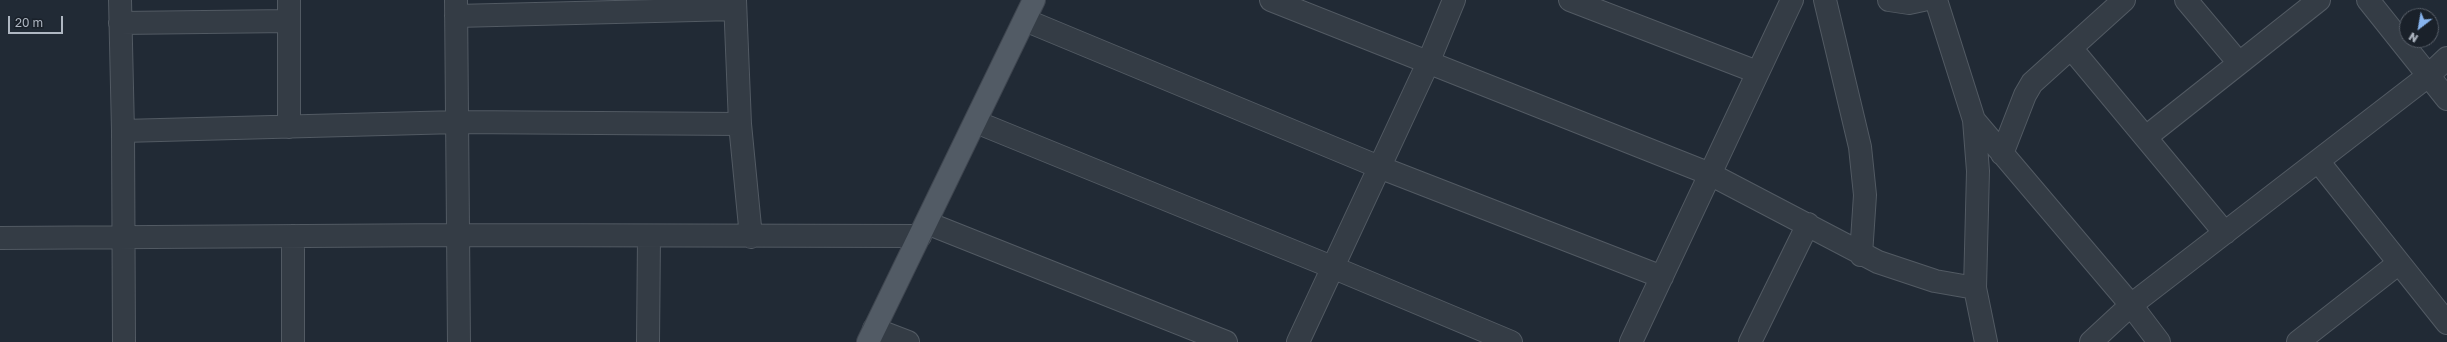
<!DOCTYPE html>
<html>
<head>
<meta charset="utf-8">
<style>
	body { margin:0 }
	#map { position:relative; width:2447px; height:342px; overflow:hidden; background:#212a35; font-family:"Golos Text",sans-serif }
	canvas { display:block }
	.north { position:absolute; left:2399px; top:8px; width:40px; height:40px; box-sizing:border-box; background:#1a212a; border:1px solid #565d67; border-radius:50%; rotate:211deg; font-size:11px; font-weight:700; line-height:16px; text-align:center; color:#afb7c2 }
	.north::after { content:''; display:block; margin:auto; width:14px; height:18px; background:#87b4ee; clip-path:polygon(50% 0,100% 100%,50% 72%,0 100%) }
	.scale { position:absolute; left:8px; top:16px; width:55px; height:18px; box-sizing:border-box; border:2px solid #afb7c2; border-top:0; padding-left:5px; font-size:12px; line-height:14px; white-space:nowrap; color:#afb7c2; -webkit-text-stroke:3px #1a212a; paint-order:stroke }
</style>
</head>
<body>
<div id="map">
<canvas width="2447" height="342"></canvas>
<div class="north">N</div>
<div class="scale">20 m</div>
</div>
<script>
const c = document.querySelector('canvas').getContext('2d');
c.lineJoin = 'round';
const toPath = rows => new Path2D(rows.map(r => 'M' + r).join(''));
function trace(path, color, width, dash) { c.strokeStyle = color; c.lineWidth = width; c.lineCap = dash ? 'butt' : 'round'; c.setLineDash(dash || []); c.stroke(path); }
const minor = toPath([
	[120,0,123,131,124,342],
	[289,0,289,127],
	[456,0,459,342],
	[735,0,740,124,751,237],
	[1271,0,1710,174,1878,262,1935,281,1975,288],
	[1570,0,1757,72],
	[1825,0,1860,147,1865,195,1861,255],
	[1889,0,1909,3,1923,0],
	[1936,0,1974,120,1978,171,1975,288,1986,342],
	[2186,0,2239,63],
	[2368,0,2447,99],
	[456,16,735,9],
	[1025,20,1379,167,1662,277],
	[120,23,289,21],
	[2071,48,2225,233],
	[1974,120,2131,305,2159,342],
	[976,122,1332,267,1511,342],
	[123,131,458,122,740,124],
	[2146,137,2319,0],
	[2002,154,2025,95,2032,83,2124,0],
	[2318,161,2447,323],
	[927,223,1226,342],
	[0,238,458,235,920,236],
	[874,329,908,342],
	[293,342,293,236],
	[648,342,649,237],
	[1298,342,1428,63,1454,0],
	[1631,342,1792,0],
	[1750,342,1808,224],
	[2091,342,2131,305,2428,76,2447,58],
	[2298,342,2399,263]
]);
const major = toPath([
	[868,342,1034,0]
]);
trace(minor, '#525a63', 24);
trace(major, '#3e454f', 24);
trace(minor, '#343c45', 22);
trace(major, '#525b65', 22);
</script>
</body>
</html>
